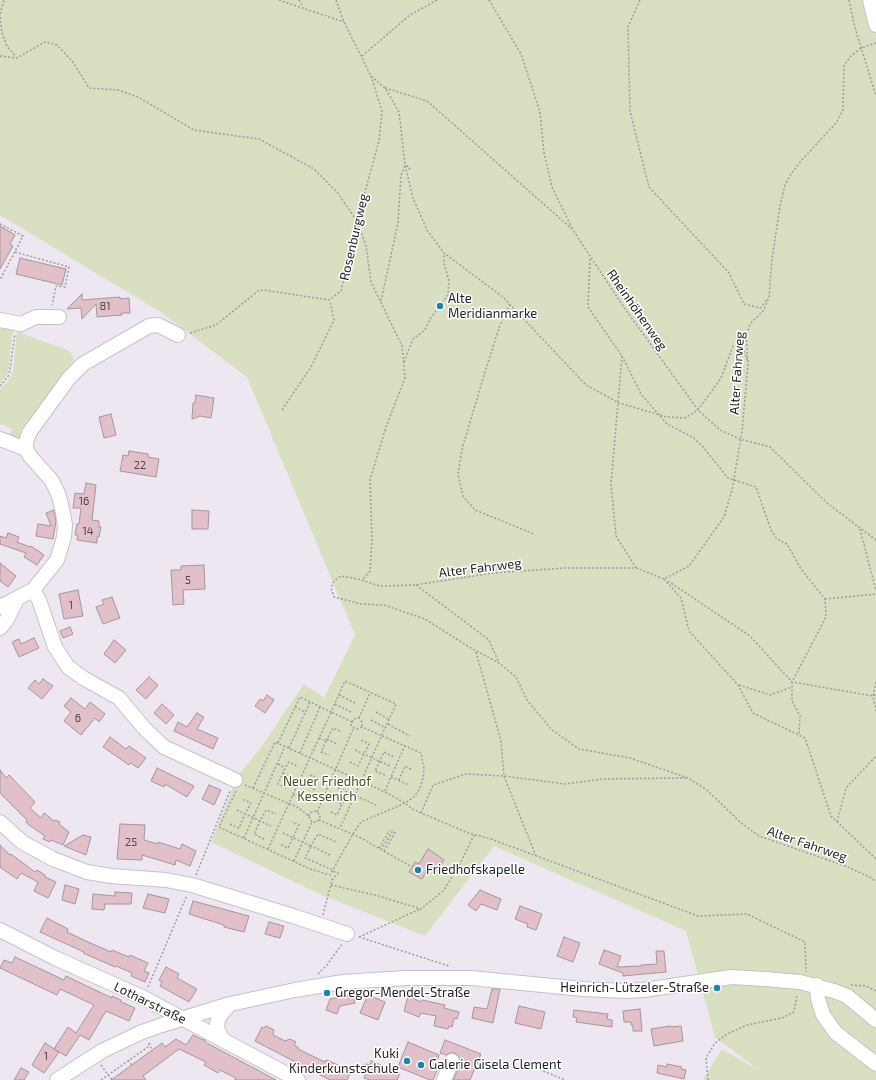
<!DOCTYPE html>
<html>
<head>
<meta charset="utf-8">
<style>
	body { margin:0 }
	canvas { display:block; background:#eee7f2 }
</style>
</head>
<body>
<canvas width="876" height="1080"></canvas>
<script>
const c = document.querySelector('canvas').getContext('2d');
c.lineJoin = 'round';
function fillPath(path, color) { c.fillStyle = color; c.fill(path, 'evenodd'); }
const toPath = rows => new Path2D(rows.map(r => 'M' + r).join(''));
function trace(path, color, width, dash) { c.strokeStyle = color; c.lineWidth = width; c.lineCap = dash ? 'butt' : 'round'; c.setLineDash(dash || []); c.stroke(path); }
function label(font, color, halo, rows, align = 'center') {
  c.font = font + ' "Exo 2",sans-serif'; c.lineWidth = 3; c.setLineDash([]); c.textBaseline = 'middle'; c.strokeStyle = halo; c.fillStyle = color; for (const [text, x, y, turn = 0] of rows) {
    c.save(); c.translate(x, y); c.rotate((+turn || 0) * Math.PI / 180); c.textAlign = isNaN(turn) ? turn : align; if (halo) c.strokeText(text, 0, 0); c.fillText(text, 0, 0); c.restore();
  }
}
const green = toPath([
	[0,0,876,0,876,1080,703,1080,722,1049,761,1072,715,1037,686,931,494,846,425,936,324,896,211,842,237,777,259,750,304,684,324,698,355,635,247,377,162,313,0,215],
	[0,321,12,328,13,331,8,373,0,384],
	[19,330,28,336,68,350,71,353,74,360,16,443,9,437,12,429,0,424,0,389,8,381,13,371,16,339,17,332]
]);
const building = toPath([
	[0,226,15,235,10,244,13,246,0,269,0,226],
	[20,258,66,269,62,285,16,274,20,258],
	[82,294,82,300,120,297,120,299,129,298,130,313,121,313,122,315,97,317,96,304,82,319,81,308,67,309,82,294],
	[196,395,214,398,211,418,200,416,192,419,193,403,195,403,196,395],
	[111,414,116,435,104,438,99,417,111,414],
	[129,451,148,454,148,457,159,459,156,477,120,471,123,455,128,456,129,451],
	[86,483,96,485,92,520,99,521,99,527,101,527,99,537,97,537,97,543,77,540,78,535,75,535,77,524,79,524,81,508,73,508,75,493,84,494,86,483],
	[54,510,56,521,53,539,36,536,38,524,51,526,46,513,54,510],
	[192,510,209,511,208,529,192,529,192,510],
	[8,533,19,537,17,542,30,547,31,546,44,555,37,565,24,557,26,553,0,544,0,536,6,538,8,533],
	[0,563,16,576,8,587,0,581,0,563],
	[204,565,205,589,183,590,184,604,173,605,171,570,181,570,181,566,204,565],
	[78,590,83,616,64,619,59,594,78,590],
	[112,597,120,618,103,624,96,607,104,604,102,600,112,597],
	[70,627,73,634,63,638,60,631,70,627],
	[34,638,39,648,19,657,12,642,19,639,21,644,34,638],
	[114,640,126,650,115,663,104,654,114,640],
	[149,677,158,685,146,699,136,690,149,677],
	[43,679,53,686,42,699,28,688,35,680,39,684,43,679],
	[267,695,274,700,265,713,255,706,260,699,263,701,267,695],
	[71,698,85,709,90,702,105,714,99,722,95,718,81,735,64,721,71,712,64,706,71,698],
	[162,704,174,715,166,724,154,713,162,704],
	[197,713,204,717,197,729,218,738,213,749,174,731,178,722,187,727,197,713],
	[110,737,126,749,129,746,146,758,138,768,131,763,129,765,103,747,110,737],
	[157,768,194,786,187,797,165,784,164,787,151,781,157,768],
	[0,770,6,778,9,775,35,802,30,808,41,818,44,813,54,821,55,820,60,822,59,824,69,832,63,845,51,840,50,842,43,839,45,836,29,825,26,822,27,820,0,793,0,770],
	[209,785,221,790,214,805,202,799,209,785],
	[120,824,145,825,144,840,158,844,158,842,180,849,182,844,196,851,190,866,176,860,175,865,142,855,142,860,117,859,120,824],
	[83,835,91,837,86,855,64,846,83,835],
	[0,845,10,855,11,854,35,872,37,870,45,875,45,877,56,882,48,898,34,891,38,882,21,873,17,879,0,867,0,845],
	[428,849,444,860,437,871,429,866,422,879,409,872,415,862,419,864,428,849],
	[65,885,79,889,75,904,62,900,65,885],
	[480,890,501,899,497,910,481,904,476,911,468,905,480,890],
	[115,892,132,893,131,904,105,904,104,910,92,909,93,894,115,896,115,892],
	[148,894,169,899,165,913,143,908,148,894],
	[193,901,249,916,244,932,224,927,224,925,189,914,193,901],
	[520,906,542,914,536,930,527,927,528,924,515,919,520,906],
	[47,918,68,929,67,932,88,942,111,952,112,950,129,957,130,955,148,963,144,971,149,973,145,982,131,976,132,973,116,966,115,967,83,953,84,952,40,932,47,918],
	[269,922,284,926,280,938,265,934,269,922],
	[564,937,580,943,573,962,557,956,564,937],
	[604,950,621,956,617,967,641,966,641,965,657,964,656,951,664,951,666,972,623,976,623,973,599,964,604,950],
	[15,957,64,980,66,976,112,998,112,996,121,1000,121,1002,135,1008,129,1021,106,1011,89,1040,80,1035,66,1056,54,1049,68,1027,76,1033,94,1005,60,989,57,995,0,968,4,960,12,963,15,957],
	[166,967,179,974,177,978,197,989,189,1002,160,986,162,982,159,980,166,967],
	[492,989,500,989,493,1023,472,1018,474,1007,487,1009,492,989],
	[353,995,355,1003,340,1006,337,1014,326,1010,330,999,353,995],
	[368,995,385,1002,378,1020,360,1013,368,995],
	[408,996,421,1002,422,1000,445,1005,444,1008,459,1012,457,1019,454,1018,452,1027,449,1026,448,1029,434,1026,436,1016,421,1013,419,1017,404,1011,408,996],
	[519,1006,545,1012,541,1029,515,1023,519,1006],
	[640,1009,642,1031,633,1031,633,1025,631,1025,631,1022,624,1022,623,1011,640,1009],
	[574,1010,608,1014,607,1019,612,1020,612,1027,576,1022,577,1018,573,1017,574,1010],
	[266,1026,274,1030,273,1035,285,1041,290,1039,296,1042,294,1045,298,1047,298,1049,325,1062,326,1060,343,1067,343,1065,352,1069,347,1080,330,1080,255,1041,262,1027,264,1028,266,1026],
	[670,1026,670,1027,681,1026,683,1041,654,1046,651,1029,670,1026],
	[193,1035,201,1039,205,1040,205,1042,276,1080,235,1080,236,1078,220,1070,218,1073,204,1065,206,1062,179,1049,143,1076,146,1080,111,1080,162,1043,165,1047,176,1039,186,1045,193,1035],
	[445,1040,481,1054,470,1080,453,1080,460,1064,460,1060,458,1056,455,1053,451,1053,446,1055,440,1053,445,1040],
	[408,1042,439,1055,435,1067,438,1068,433,1080,430,1080,398,1067,408,1042],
	[45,1043,59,1052,44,1073,32,1065,45,1043],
	[371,1061,400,1073,397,1080,370,1080,364,1078,366,1073,362,1071,362,1065,367,1064,370,1065,371,1061],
	[667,1064,682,1067,681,1069,686,1070,684,1079,657,1073,658,1065,667,1067,667,1064],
	[21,1068,29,1072,24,1080,14,1080,21,1068]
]);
const path = toPath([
	[279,0,344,22],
	[299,0,303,7],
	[336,0,344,22,371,76,385,88,399,112,405,165,413,198,427,230,444,253,503,297,586,385,619,403,667,417,685,418,698,410,721,378,733,346,742,346,748,362],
	[489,0,521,54,540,112,544,153,552,187,572,228],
	[640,0,628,27,630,111,649,187,729,273,744,304,760,308,768,299],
	[849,0,855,28,876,96],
	[0,14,4,0],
	[0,17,2,33,7,46,16,57],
	[876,43,861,48,851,56,844,65,843,109,841,114,836,123,801,161,791,174,785,185,780,206,772,259,769,297,764,310,750,324,746,336,748,364,742,432,732,490,724,517,689,566,664,579,636,568,564,568,493,573,415,585,380,586,358,579,341,576,334,581,331,588,334,597,361,604,384,605,425,619,469,647,499,663,516,677,527,700,551,729,579,749,630,758,688,778,707,790,740,822,759,836,845,866,870,877,876,882],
	[0,56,17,58,45,42,57,45,73,62,89,88,118,90,138,97,194,130,259,139,314,169,337,192,357,221,366,246,371,282,402,346,405,378,386,427,370,480,372,539,370,571,362,580],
	[362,56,410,15,437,0],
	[385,88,427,101,573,230,623,306,698,410,720,430,740,439,770,447,827,503,876,540],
	[0,224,23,236,0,280],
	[15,252,69,267,65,287,56,286,52,305],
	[590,259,588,307,622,356,611,484,616,536,636,568],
	[381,301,398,223,401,175,405,165,409,167,410,170],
	[510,304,500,325,485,372,462,449,458,474,463,496,475,510,534,534],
	[190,333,216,325,258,291,264,290,329,300,341,291,357,221,379,141,382,111,371,76],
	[622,356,641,394,667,424,694,438,703,447,728,478,756,487,771,530,777,539,787,544,801,569,825,599,826,617,792,682,792,701,800,716,799,735],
	[404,362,413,339,425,330,430,319,448,295,449,281,444,263,444,253],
	[0,386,9,375,15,334],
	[282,410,311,367,334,320,330,301],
	[860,529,876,591],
	[664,579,681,598,689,631,738,685,753,713,805,738,831,816,876,859],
	[668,581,750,636,792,682,873,696,876,694],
	[416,585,489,640,499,663],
	[825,599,876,594],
	[476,652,501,741,504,776,536,856],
	[876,682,873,696,876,711],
	[739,685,770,695,792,687],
	[339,695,355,703],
	[335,704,351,712],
	[295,707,305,712],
	[376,712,390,720],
	[359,718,370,693],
	[371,720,386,728],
	[388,724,410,736],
	[319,738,326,741,333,728,342,732],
	[327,739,337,744],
	[326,741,321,752,329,755],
	[278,743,300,697,331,712,345,681,396,704,340,828],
	[289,748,310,702],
	[355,750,390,766],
	[300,753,320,707],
	[350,762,358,766,369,744,361,740],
	[278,764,285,768],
	[283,773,291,777],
	[385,775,375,771,384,752,394,757],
	[391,777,409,785],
	[399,780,405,766,412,770],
	[245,785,297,807,309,816,310,819,312,822,317,822,320,817,319,814,315,811,310,813,309,816],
	[306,785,315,790],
	[253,788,275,742,385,792,405,803,412,809,468,833,491,839,698,916,747,914,805,942,806,972],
	[286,788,278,784,285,768,289,762,297,766],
	[338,788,376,805],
	[236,791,219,827,310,869,330,875,353,834,361,822,405,803,414,797,420,788,423,778,424,769,421,753,362,727,358,729,354,728,351,725,352,722,354,719,359,718,362,722,362,727],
	[385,791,405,745],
	[293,795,310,802],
	[300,798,311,775,320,779],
	[332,800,342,804],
	[237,810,271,826],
	[317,812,353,729],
	[331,812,337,815,347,793],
	[421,813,433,785,466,774,504,776,565,784,603,779,686,778],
	[319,820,359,837,412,867],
	[837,822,846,788,876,756],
	[230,824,239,828,245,814,251,803,242,799],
	[283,833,311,846,305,858,333,870],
	[244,838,285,746],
	[264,839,254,834,260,821,266,810,276,814],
	[281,845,288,848,299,825,292,822],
	[379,848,390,830],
	[268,849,331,712,352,722],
	[381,850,394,829],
	[384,851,396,831],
	[330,855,311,846,318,834,336,842],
	[294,861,312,822],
	[196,875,230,791],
	[331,885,375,895,421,909,443,891,458,868,474,835],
	[323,915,332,880,338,873,333,871],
	[359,937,449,966],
	[359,937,420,909],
	[318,974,327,965,342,944],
	[851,985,866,986,876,991],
	[148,987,187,895],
	[149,1043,152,1050],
	[128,1060,132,1065],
	[101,1065,112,1080],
	[536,1068,565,1080],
	[101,1080,148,1047,149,1043],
	[708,1080,706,1058,715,1043,727,1034,747,1025,782,1018,794,1012,797,994]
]);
const minor = toPath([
	[870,0,876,25],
	[0,320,21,324,36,317,59,317],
	[0,439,26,449],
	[33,590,39,600,55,647,68,667,83,678,119,698,144,728,164,747,235,780],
	[0,607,33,590,57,560,64,537,65,525,63,513,59,496,52,481,30,456,26,449,26,443,29,433,69,378,83,364,149,326,158,325,178,335],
	[0,628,6,621,17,599],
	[0,822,22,842,53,859,87,872,111,876,166,880,192,885,293,916,347,934],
	[0,930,55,958,144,998,298,1080],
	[817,985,818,999,823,1015,836,1033,876,1064],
	[224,1041,218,1031,217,1024,219,1017,230,1004],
	[57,1080,102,1051,142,1032,162,1025,230,1004,295,990,343,982,406,978,471,978,583,989,626,991,644,990,731,977,765,979,800,982,834,991,847,996,876,1020],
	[444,1080,452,1061]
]);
const markers = [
	[440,306,4,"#1586ac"],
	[418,870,4,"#1586ac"],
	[717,988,4,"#1586ac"],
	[327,993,4,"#1586ac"],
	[407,1061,4,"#1586ac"],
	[421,1065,4,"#1586ac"]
];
const numberNames = [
	["81",105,306],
	["22",140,465],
	["16",84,501],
	["14",88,531],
	["5",188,580],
	["1",71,605],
	["6",78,718],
	["25",131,842],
	["1",46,1056]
];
const streetNames = [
	["Rosenburgweg",354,237,-77],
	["Rheinhöhenweg",637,310,55],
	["Alter Fahrweg",737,373,-86],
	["Alter Fahrweg",480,568,-7],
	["Alter Fahrweg",807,844,19],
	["Lotharstraße",150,1003,26]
];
const poiNames = [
	["Alte",448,299],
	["Meridianmarke",448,314],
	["Friedhofskapelle",426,870],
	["Heinrich-Lützeler-Straße",709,988,"right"],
	["Gregor-Mendel-Straße",335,993],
	["Kuki",399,1054,"right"],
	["Kinderkunstschule",399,1069,"right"],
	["Galerie Gisela Clement",429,1065]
];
const parkNames = [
	["Neuer Friedhof",327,782],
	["Kessenich",327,797]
];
fillPath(green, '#d9dfc1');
fillPath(building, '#e2c0ca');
trace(building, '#a3969a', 1);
trace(minor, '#c7c0cb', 16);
trace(path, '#a09ba3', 1.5, [2, 2]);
trace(minor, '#fff', 14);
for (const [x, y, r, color] of markers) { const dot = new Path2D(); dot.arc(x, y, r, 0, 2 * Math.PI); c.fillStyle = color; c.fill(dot); trace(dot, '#fff', 1.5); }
label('11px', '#50464c', null, numberNames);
label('13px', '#201e22', '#fff', streetNames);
label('13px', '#201e22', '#fff', poiNames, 'left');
label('13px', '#464e1d', '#fff', parkNames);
</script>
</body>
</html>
